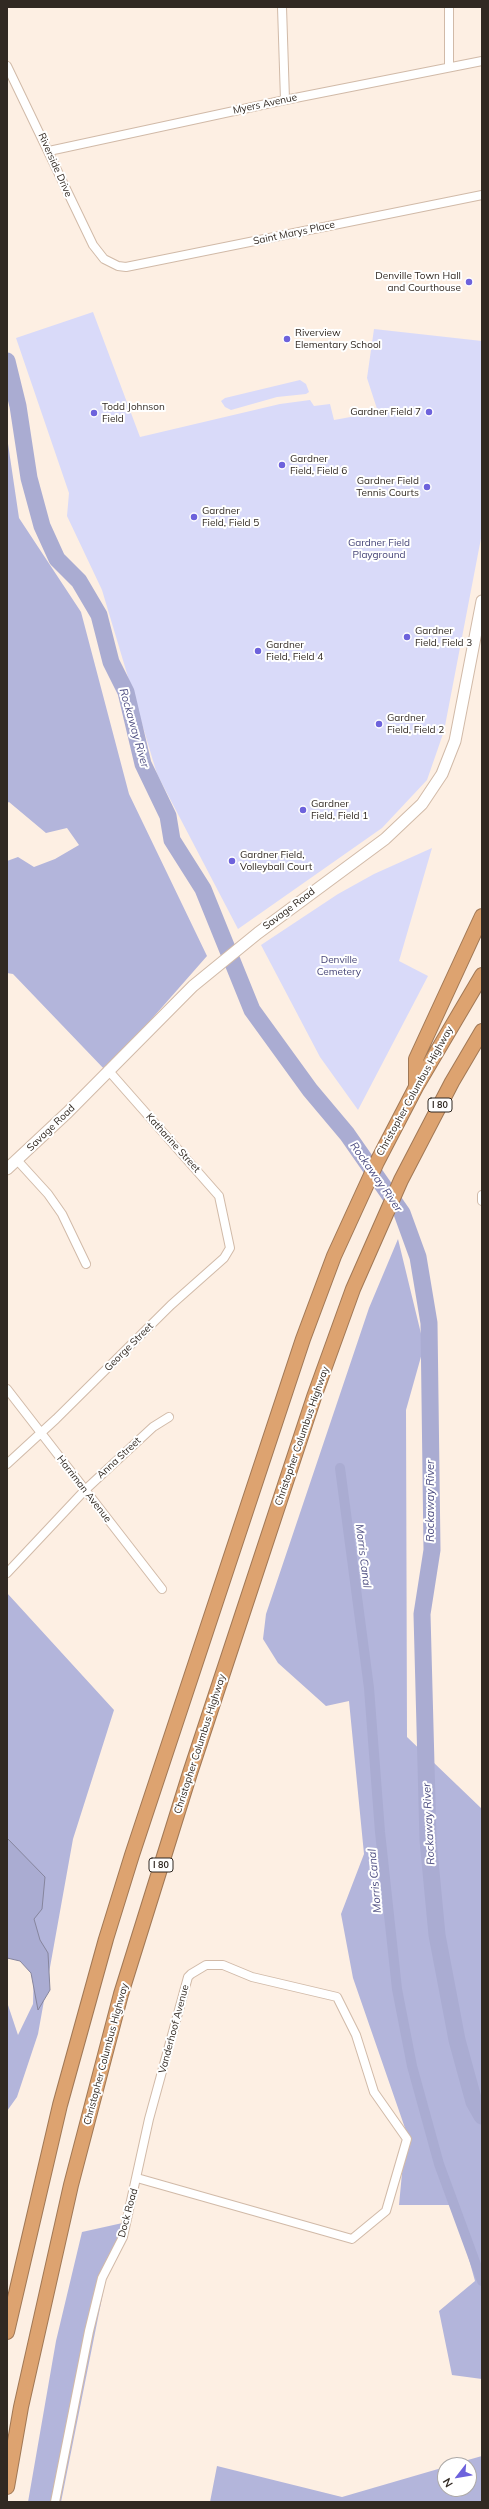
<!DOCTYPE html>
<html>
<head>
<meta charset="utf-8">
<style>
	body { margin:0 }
	#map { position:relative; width:489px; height:2509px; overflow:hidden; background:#fdefe3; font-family:Mulish,sans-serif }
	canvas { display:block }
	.frame { position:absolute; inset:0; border:8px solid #312922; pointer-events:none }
	.north { position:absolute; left:437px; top:2457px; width:40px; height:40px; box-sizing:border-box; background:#fff; border:1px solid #ada9a7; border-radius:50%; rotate:239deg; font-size:11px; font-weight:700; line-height:16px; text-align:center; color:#312922 }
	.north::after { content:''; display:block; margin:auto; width:14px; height:18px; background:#6d62dc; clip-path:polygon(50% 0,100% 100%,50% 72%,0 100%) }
</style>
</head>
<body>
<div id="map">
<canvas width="489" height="2509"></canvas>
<div class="frame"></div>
<div class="north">N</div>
</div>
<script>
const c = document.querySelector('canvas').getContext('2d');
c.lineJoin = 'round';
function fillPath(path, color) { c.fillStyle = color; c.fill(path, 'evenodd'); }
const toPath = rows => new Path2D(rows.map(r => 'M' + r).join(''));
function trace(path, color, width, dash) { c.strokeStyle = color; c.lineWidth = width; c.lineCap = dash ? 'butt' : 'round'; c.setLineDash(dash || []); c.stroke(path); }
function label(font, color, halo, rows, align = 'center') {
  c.font = font + ' Mulish,sans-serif'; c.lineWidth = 4; c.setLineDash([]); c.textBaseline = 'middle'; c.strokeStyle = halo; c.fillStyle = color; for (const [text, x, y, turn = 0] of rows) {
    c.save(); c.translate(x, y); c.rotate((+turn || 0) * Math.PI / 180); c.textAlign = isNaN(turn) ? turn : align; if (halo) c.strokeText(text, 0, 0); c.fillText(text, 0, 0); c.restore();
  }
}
const green = toPath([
	[93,312,140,437,280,404,310,400,314,406,330,404,334,420,378,412,367,378,374,329,482,341,482,533,444,731,427,780,382,828,238,929,157,774,102,590,67,516,69,493,16,338],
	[300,380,306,384,309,392,306,394,277,397,231,410,225,407,221,401,225,398],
	[432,848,399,961,428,976,358,1110,320,1057,261,945,338,894,374,874]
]);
const forest = toPath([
	[7,437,19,518,81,612,129,794,207,956,106,1071,13,974,7,973,7,861,18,857,34,867,55,859,79,845,67,828,46,833,9,802,7,803],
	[398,1239,424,1346,406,1410,407,1737,482,1809,482,2379,452,2375,439,2311,475,2281,454,2205,399,2205,406,2131,353,1978,341,1914,364,1854,349,1701,326,1706,278,1663,263,1639,266,1614,369,1308],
	[7,1593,114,1710,73,1839,38,2034,17,2097,7,2111,7,2002,18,2035,33,2004,34,1965,7,1853],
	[127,2222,107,2273,61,2502,28,2502,56,2341,82,2232],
	[482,2456,482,2502,210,2502,217,2466,342,2497,445,2467,445,2489,469,2489,469,2465,450,2465]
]);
const water = toPath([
	[7,1838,45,1877,42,1909,34,1919,40,1940,48,1953,50,1990,38,2010,31,1973,20,1961,7,1958,7,1838]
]);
const canal = toPath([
	[340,1468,369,1688,380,1832,397,1989,412,2066,439,2164,482,2281]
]);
const river = toPath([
	[7,361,18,406,29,478,42,526,57,559,79,581,99,615,111,662,126,692,143,764,168,816,172,840,203,889,252,1010,310,1090,347,1134,402,1213,418,1257,429,1323,430,1398,432,1550,422,1614,428,1840,437,1935,457,2040,474,2102,482,2116]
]);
const street = toPath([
	[282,7,285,100],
	[7,66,93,245,104,259,118,266,126,267,482,195],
	[449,67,449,7],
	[49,151,285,100,482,61],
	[17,1160,48,1194,62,1214,86,1264],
	[482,1195,482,1201],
	[7,1389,162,1589],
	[7,1464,56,1419,171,1305,224,1258,230,1248,219,1196,108,1070],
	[7,1573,85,1490,153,1427,169,1417],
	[55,2502,89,2331,102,2278,123,2237,149,2119,188,1977,191,1974,206,1965,223,1965,252,1977,337,1997,356,2035,374,2092,407,2139,386,2211,352,2239,137,2178]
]);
const secondary = toPath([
	[7,1169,68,1112,193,986,258,933,385,839,422,804,442,774,455,741,482,601]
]);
const highway = toPath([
	[416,1085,416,1059,482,916],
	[7,2332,60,2105,106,1939,132,1855,303,1339,334,1256,377,1162,416,1087,482,975],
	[7,2487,21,2407,71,2185,121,1994,190,1773,314,1397,353,1289,401,1180,452,1082,482,1031]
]);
const markers = [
	[469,282,4,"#6d62dc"],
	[287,339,4,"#6d62dc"],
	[429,412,4,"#6d62dc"],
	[94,413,4,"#6d62dc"],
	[282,465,4,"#6d62dc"],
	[427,487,4,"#6d62dc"],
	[194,517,4,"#6d62dc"],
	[407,637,4,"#6d62dc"],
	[258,651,4,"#6d62dc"],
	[379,724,4,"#6d62dc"],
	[303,810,4,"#6d62dc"],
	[232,861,4,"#6d62dc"]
];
const shields = [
	[440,1105,24],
	[161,1865,24]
];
const shieldNames = [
	["I 80",440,1105],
	["I 80",161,1865]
];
const streetNames = [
	["Myers Avenue",265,104,-12],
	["Riverside Drive",55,165,66],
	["Saint Marys Place",294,233,-12],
	["Savage Road",289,909,-37],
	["Christopher Columbus Highway",415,1091,-61],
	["Savage Road",51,1128,-44],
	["Katharine Street",173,1143,48],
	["George Street",129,1347,-45],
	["Christopher Columbus Highway",302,1436,-71],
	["Anna Street",119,1458,-43],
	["Harriman Avenue",84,1489,52],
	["Christopher Columbus Highway",200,1744,-72],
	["Vanderhoof Avenue",174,2029,-75],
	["Christopher Columbus Highway",106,2054,-75],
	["Dock Road",128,2213,-75]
];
const poiNames = [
	["Denville Town Hall",461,276,"right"],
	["and Courthouse",461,288,"right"],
	["Riverview",295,333],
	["Elementary School",295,345],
	["Todd Johnson",102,407],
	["Field",102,419],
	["Gardner Field 7",421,412,"right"],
	["Gardner",290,459],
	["Field, Field 6",290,471],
	["Gardner Field",419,481,"right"],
	["Tennis Courts",419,493,"right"],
	["Gardner",202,511],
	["Field, Field 5",202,523],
	["Gardner",415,631],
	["Field, Field 3",415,643],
	["Gardner",266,645],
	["Field, Field 4",266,657],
	["Gardner",387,718],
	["Field, Field 2",387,730],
	["Gardner",311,804],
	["Field, Field 1",311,816],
	["Gardner Field,",240,855],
	["Volleyball Court",240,867]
];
const parkNames = [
	["Gardner Field",379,543],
	["Playground",379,555],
	["Denville",339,960],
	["Cemetery",339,972]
];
const waterNames = [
	["Rockaway River",134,728,74],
	["Rockaway River",376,1177,55],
	["Rockaway River",431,1501,-90],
	["Morris Canal",363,1556,83],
	["Rockaway River",429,1824,-93],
	["Morris Canal",375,1881,-95]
];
fillPath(green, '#d9daf9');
fillPath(forest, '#b3b5db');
fillPath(water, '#aaacd2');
trace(water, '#86859d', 1);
trace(canal, '#aaacd2', 10);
trace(river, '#aaacd2', 17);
trace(street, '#d1baa8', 10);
trace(secondary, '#d1baa8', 13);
trace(highway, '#a17855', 16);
trace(street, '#fff', 8);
trace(secondary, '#fff', 11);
trace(highway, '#dda370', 14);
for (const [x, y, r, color] of markers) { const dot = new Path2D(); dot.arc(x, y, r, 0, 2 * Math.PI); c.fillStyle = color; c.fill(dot); trace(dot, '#fff', 1.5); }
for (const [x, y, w] of shields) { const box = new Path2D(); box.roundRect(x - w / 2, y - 7, w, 14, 3); c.fillStyle = '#fff'; c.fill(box); trace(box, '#312922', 1); }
label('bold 9px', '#312922', null, shieldNames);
label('10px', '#312922', '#fff', streetNames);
label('10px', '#312922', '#fff', poiNames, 'left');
label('10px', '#454477', '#fff', parkNames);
label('italic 11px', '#4d4d81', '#fff', waterNames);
</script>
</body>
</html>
